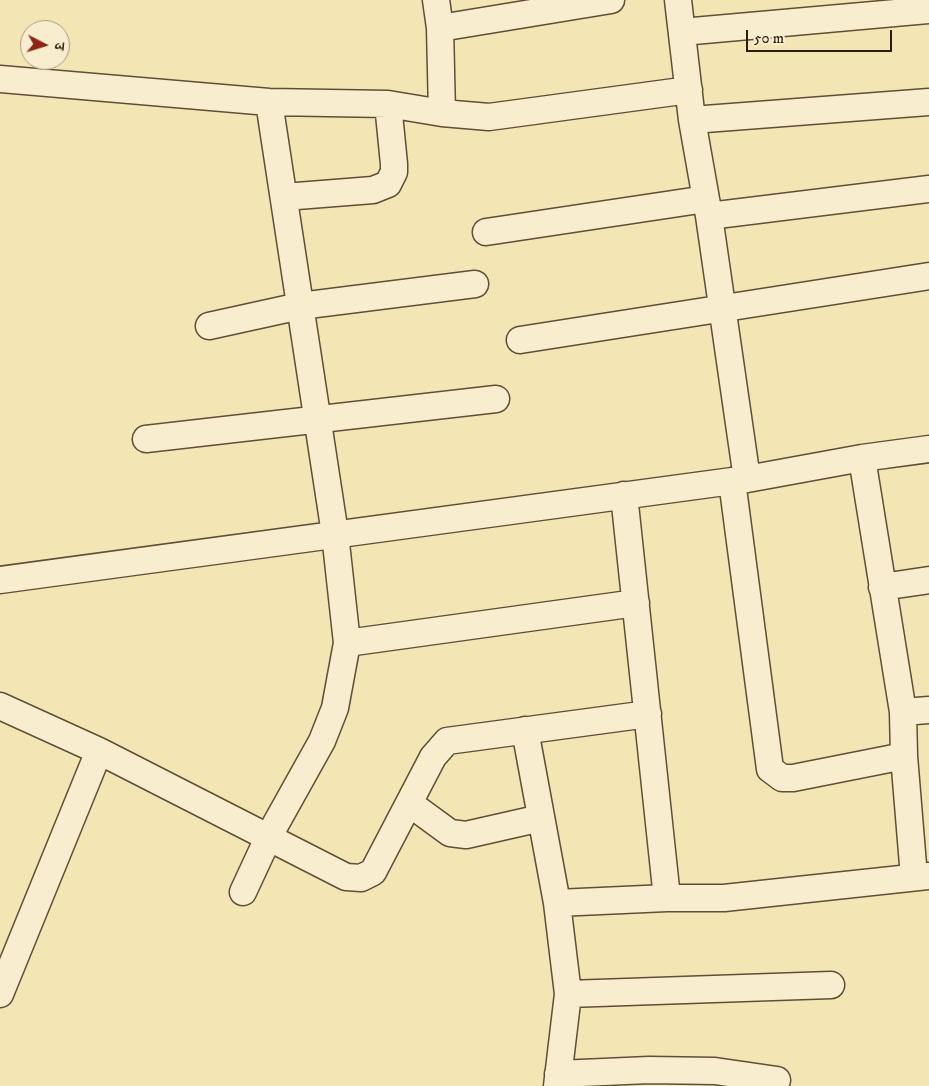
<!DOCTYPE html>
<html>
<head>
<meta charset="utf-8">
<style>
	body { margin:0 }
	#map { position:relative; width:929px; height:1086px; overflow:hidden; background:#f4e5b5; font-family:"IM FELL DW Pica","Noto Serif Devanagari",serif }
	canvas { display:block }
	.north { position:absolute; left:20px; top:20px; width:50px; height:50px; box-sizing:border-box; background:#f8eecf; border:1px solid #a69a80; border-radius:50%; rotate:95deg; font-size:14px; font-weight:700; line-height:20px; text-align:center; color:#2c1d0a }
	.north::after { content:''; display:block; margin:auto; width:18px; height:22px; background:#8f2418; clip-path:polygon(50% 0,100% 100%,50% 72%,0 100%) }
	.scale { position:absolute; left:746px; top:30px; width:146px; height:22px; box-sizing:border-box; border:2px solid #2c1d0a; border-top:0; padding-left:6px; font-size:15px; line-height:18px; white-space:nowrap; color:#2c1d0a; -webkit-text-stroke:4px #f8eecf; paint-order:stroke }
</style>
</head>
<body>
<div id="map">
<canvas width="929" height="1086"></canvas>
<div class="north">उ</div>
<div class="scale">50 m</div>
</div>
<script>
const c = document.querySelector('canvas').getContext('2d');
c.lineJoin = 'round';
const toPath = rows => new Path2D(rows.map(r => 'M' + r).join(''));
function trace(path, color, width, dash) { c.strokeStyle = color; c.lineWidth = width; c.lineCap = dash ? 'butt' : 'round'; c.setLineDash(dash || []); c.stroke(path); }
const minor = toPath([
	[678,0,692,120,709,216,747,479],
	[440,28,611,0],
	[682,32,929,10],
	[0,79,269,102,388,104,442,113,440,28,436,0],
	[442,113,489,117,689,90],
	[692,120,929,102],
	[284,197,373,190,388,184,394,172,394,164,388,104],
	[709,216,929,189],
	[486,232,706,199],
	[209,326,300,306,475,284],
	[520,340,929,276],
	[146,439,496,399],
	[862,458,903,712,904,756,914,877],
	[732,481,770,769,782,778,793,778,904,756],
	[624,495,667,898],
	[0,580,747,479,862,458,929,449],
	[882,587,929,580],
	[347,643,636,603],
	[0,706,99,751,346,877,361,878,373,872,433,757,447,741,648,714],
	[903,712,929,710],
	[525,730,557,903,568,994,557,1086],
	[409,803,450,833,466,835,541,818],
	[243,892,269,836,322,741,335,708,347,643,335,534,269,102],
	[557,903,667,898,724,898,929,876],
	[0,994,99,751],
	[568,994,831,985],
	[558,1074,649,1070,715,1071,777,1080]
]);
trace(minor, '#5e4f35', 29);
trace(minor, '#f8eecf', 26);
</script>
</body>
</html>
